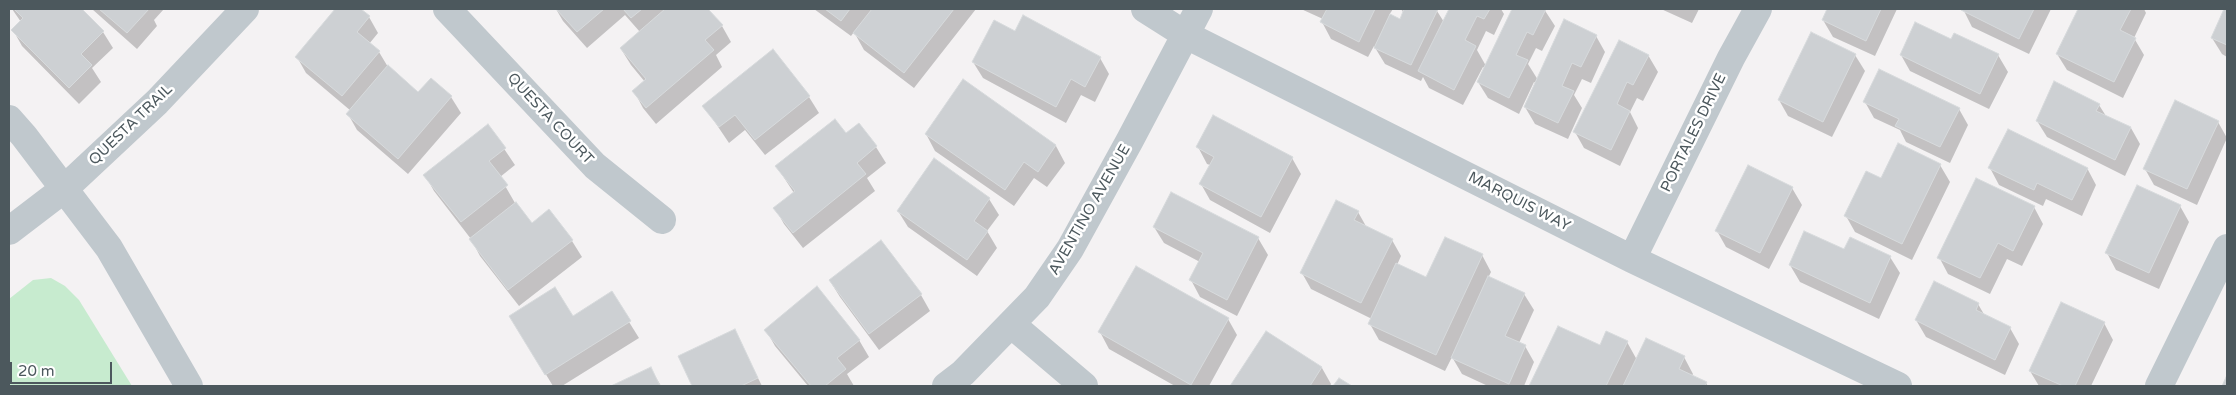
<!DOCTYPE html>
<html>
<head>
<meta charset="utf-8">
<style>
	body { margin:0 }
	#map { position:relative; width:2236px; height:395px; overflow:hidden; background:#f4f2f3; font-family:"Varela Round",sans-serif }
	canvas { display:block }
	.frame { position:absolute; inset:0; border:10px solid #4c585d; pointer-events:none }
	.scale { position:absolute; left:10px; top:362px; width:102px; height:22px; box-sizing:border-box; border:2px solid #4c585d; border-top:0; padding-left:6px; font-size:15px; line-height:18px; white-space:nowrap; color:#4c585d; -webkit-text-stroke:4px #fff; paint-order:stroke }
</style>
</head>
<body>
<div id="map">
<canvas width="2236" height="395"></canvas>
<div class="frame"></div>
<div class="scale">20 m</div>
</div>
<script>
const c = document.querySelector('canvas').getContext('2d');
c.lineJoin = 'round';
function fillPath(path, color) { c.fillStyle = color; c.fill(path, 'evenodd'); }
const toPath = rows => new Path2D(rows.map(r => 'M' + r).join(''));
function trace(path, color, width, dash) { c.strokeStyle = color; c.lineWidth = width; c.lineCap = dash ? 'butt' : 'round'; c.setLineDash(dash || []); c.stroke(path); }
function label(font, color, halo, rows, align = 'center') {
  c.font = font + ' "Varela Round",sans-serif'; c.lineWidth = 5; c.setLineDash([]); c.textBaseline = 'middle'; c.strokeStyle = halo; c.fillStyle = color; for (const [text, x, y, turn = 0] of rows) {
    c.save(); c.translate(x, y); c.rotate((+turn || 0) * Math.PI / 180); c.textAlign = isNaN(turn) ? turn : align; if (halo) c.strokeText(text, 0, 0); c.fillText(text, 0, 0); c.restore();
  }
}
const green = toPath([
	[51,278,65,286,79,300,132,386,9,386,9,299,33,280]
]);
const shadow = toPath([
	[12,9,80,9,103,32,113,48,92,68,101,82,79,104,22,46,13,30,21,22],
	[92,9,164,9,154,20,157,26,137,49],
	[337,9,359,9,369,17,378,33,369,44,379,52,388,67,419,94,451,97,461,113,408,174,357,130,348,114,351,111,306,73,297,57],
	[556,9,688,9,691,11,694,9,707,9,722,26,731,42,716,55,722,67,656,124,643,108,634,91,645,82,631,65,621,49,640,32,625,15,587,48,563,21],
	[814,9,976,9,914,88,864,50,854,32,851,36],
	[1301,9,1393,9,1389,15,1400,21,1403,12,1401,9,1438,9,1437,11,1444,22,1450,9,1501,9,1504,14,1494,35,1486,31,1477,50,1486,66,1513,9,1544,9,1555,26,1542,51,1536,48,1528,64,1538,80,1596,36,1605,52,1591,83,1582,79,1574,95,1582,108,1568,139,1535,124,1525,107,1536,83,1534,82,1519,114,1488,98,1478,82,1485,68,1483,67,1463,105,1429,88,1423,77,1421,81,1385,64,1374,46,1368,57,1331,39,1322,22,1323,19],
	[1661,9,1699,9,1692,23],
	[1829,9,1897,9,1875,56,1833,37,1823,20],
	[1963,9,2051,9,2029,54,1972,27],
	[2079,9,2144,9,2146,13,2134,38,2144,55,2123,98,2067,70,2057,54],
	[2226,9,2227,9,2227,57,2222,54,2212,38],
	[1015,33,1100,58,1109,74,1095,102,1081,95,1066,123,983,78,973,62],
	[1951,41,1998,55,2008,72,1989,109,1910,71,1901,55],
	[773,51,809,97,819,113,765,155,745,130,729,143,704,106],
	[1648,55,1658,72,1643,101,1637,98,1630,112,1638,128,1620,166,1584,148,1575,132],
	[1855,55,1865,71,1832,137,1788,116,1779,100],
	[963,81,1056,146,1065,163,1047,187,1034,178,1014,206,935,151,926,134],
	[1865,102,1959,109,1968,125,1950,163,1906,142,1900,130,1874,118],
	[2099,105,2106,116,2131,128,2140,144,2125,176,2047,137,2037,121],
	[2218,122,2227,138,2197,205,2154,185,2145,169],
	[858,124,876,147,886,163,867,178,875,191,803,248,784,224,775,208,794,193,777,167,846,135],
	[488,125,515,165,500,177,515,203,532,224,549,211,572,241,582,257,519,306,480,256,471,239,434,191,425,175],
	[1198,147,1292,158,1301,174,1270,233,1210,200,1201,184,1210,165,1207,164],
	[1940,165,1950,182,1912,260,1855,232,1846,216,1882,180],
	[1990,168,2087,168,2096,185,2082,216,2046,199,2043,206,1999,185],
	[1792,188,1802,205,1769,269,1726,247,1717,231],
	[989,199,999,215,987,231,997,248,977,276,908,227,898,211],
	[2180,206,2189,222,2159,289,2116,270,2107,253],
	[2034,207,2043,224,2022,266,2007,259,1990,294,1948,274,1939,257],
	[1358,212,1367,228,1392,240,1401,256,1397,265,1427,279,1482,255,1491,272,1488,278,1524,294,1534,310,1519,343,1525,346,1534,362,1524,386,1488,386,1462,374,1452,357,1445,371,1379,340,1370,324,1372,319,1311,289,1302,273],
	[1154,227,1258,238,1268,255,1237,316,1200,297,1191,280,1200,262,1164,243],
	[1845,251,1890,257,1900,273,1879,319,1800,282,1790,265],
	[830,281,921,295,930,311,879,350,840,297],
	[611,293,639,338,562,386,553,386,520,332,572,318],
	[1978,304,1985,316,2010,328,2019,344,2005,375,1926,337,1916,320],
	[1228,319,1237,335,1209,386,1175,386,1109,349,1100,332],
	[2104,323,2113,340,2091,386,2039,386,2030,371],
	[1558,328,1600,347,1627,342,1637,360,1684,357,1693,374,1692,376,1706,383,1708,386,1531,386],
	[734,330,762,386,693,386,679,357],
	[766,330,859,340,869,357,847,374,854,386,808,386,775,346],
	[1267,332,1322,368,1331,384,1330,386,1232,386],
	[651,369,661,386,614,386]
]);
const building = toPath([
	[14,9,82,9,104,31,81,54,92,65,69,88,11,30,23,18,14,9],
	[99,9,149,9,127,33,99,9],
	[335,9,361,9,370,16,357,32,380,51,342,96,295,57,335,9],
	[556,9,604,9,577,32,556,9],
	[623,9,642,9,631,18,623,9],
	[665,9,708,9,723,25,705,40,714,50,646,108,632,91,646,79,620,48,665,9],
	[825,9,850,9,841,21,825,9],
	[872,9,954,9,904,73,853,33,872,9],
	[1327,9,1375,9,1359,42,1320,22,1327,9],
	[1404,9,1438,9,1411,65,1374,48,1390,14,1400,19,1404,9],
	[1449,9,1490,9,1484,19,1477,16,1465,40,1476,46,1454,90,1418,71,1449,9],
	[1512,9,1546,9,1533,35,1527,32,1516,55,1528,60,1509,98,1477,82,1512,9],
	[1827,9,1881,9,1866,41,1822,20,1827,9],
	[1962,9,2034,9,2019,39,1961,10,1962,9],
	[2078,9,2131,9,2120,30,2136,38,2114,82,2056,54,2078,9],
	[2224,9,2227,9,2227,45,2211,38,2224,9],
	[1023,15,1101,57,1085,87,1071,79,1056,107,972,62,994,20,1015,31,1023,15],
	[1564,19,1597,35,1581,67,1572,63,1562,86,1574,91,1558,123,1524,107,1564,19],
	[1915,22,1951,39,1954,33,1999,54,1980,94,1900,55,1915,22],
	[1811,32,1856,54,1823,122,1778,100,1811,32],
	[1619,40,1649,55,1633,85,1627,82,1617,104,1630,111,1611,150,1573,132,1619,40],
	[773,49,810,96,755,140,735,115,719,127,702,106,773,49],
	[388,65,418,92,431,78,452,96,398,159,346,114,388,65],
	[1879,69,1960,108,1940,147,1895,126,1899,119,1863,102,1879,69],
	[963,79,1056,145,1038,172,1024,162,1005,190,925,134,963,79],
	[2054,81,2100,104,2096,111,2131,127,2115,160,2036,121,2054,81],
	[2175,100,2219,121,2187,189,2143,169,2175,100],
	[1213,115,1293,157,1261,217,1199,184,1214,157,1196,147,1213,115],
	[835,119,846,133,859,123,877,146,857,163,866,174,793,233,773,208,795,191,775,166,835,119],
	[488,124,506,148,489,161,508,185,461,222,423,175,488,124],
	[2008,129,2088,168,2072,200,2037,183,2034,190,1988,168,2008,129],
	[1898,143,1941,164,1902,244,1844,216,1866,171,1881,178,1898,143],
	[934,158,990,198,974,221,988,231,967,260,897,211,934,158],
	[1748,165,1793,187,1760,253,1715,231,1748,165],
	[1976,178,2035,206,2013,251,1998,243,1980,278,1937,258,1976,178],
	[2137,185,2181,205,2149,273,2105,253,2137,185],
	[1171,192,1259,237,1227,300,1189,280,1203,253,1153,227,1171,192],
	[1336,200,1359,211,1354,220,1393,239,1361,303,1300,273,1336,200],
	[516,202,532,223,549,209,573,240,508,290,469,239,516,202],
	[1804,231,1844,249,1850,237,1891,256,1870,303,1789,265,1804,231],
	[1445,237,1483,254,1436,355,1368,324,1396,263,1426,277,1445,237],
	[881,240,922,294,869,334,829,280,881,240],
	[1136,266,1229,318,1191,385,1098,332,1136,266],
	[1488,276,1525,293,1505,336,1526,345,1509,384,1451,358,1488,276],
	[1934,281,1979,303,1976,310,2011,327,1995,360,1915,320,1934,281],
	[817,286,860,340,837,358,846,369,825,386,811,386,764,330,817,286],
	[555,287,573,316,612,291,631,321,545,375,509,316,555,287],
	[2061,302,2105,322,2075,386,2063,386,2029,371,2061,302],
	[1558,326,1600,345,1606,331,1628,341,1606,386,1529,386,1558,326],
	[735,329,758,378,741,386,692,386,678,356,735,329],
	[1266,331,1322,367,1310,386,1230,386,1266,331],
	[1646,338,1685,356,1679,369,1707,382,1705,386,1623,386,1646,338],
	[651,367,660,386,611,386,651,367],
	[2227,375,2227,386,2222,386,2227,375],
	[1339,378,1352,386,1333,386,1339,378]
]);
const minor = toPath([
	[447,9,595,166,662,220],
	[1145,9,1186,35,1632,259,1898,386],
	[9,119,24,136,109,248,189,386],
	[9,231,64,189,157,102,245,9],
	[1632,259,1731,58,1758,9],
	[1011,324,1084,386],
	[946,386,963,373,1037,297,1070,249,1130,140,1199,9],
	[2159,386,2227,248]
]);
const streetNames = [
	["QUESTA COURT",550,119,47],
	["QUESTA TRAIL",131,125,-44],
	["PORTALES DRIVE",1694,133,-64],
	["MARQUIS WAY",1519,202,27],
	["AVENTINO AVENUE",1090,210,-60]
];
fillPath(green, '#c7ebcf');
fillPath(shadow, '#0003');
fillPath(building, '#cdd0d3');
trace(building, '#d7dadc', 1);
trace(minor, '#c0c8cd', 28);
label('15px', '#4c585d', '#fff', streetNames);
</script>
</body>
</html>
